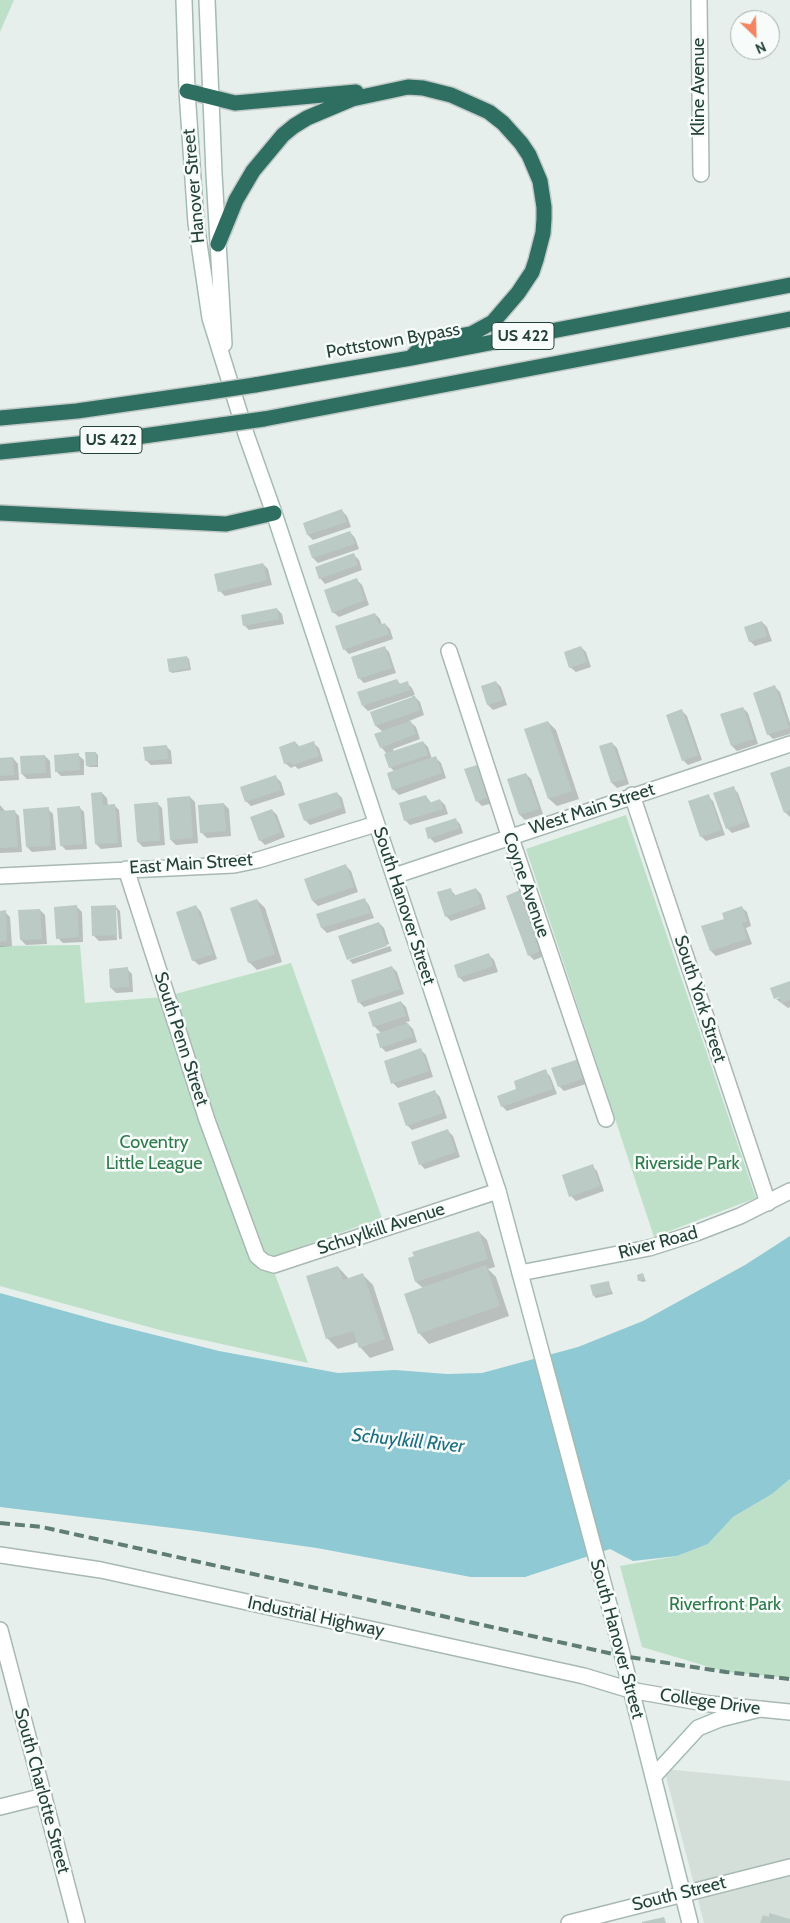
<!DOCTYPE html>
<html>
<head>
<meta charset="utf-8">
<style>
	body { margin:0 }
	#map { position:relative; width:790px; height:1923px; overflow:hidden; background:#e6efeb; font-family:Cabin,sans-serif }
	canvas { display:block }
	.north { position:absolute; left:730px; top:10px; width:50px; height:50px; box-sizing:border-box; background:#f7fbf9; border:1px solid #a3b1ad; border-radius:50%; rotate:156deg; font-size:14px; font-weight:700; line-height:20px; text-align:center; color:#24423a }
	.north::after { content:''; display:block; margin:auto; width:18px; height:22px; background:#f4845f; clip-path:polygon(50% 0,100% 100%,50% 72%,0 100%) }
</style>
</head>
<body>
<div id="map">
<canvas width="790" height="1923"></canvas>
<div class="north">N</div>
</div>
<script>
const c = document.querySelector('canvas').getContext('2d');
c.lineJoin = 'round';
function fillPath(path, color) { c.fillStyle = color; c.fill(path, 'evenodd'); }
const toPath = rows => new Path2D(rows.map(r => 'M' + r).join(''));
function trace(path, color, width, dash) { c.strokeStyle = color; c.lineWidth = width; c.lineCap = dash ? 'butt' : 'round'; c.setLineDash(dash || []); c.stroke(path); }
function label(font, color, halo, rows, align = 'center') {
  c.font = font + ' Cabin,sans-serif'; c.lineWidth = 5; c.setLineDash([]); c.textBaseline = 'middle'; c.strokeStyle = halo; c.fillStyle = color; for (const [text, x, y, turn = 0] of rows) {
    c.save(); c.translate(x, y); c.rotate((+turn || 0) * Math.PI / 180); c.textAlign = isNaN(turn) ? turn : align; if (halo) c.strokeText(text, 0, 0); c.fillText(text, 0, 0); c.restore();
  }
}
const built = toPath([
	[664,1769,790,1781,790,1923,704,1923]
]);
const green = toPath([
	[0,0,14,0,0,32],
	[626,815,756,1198,654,1237,526,849],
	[80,945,85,1003,164,997,291,963,382,1218,269,1258,308,1363,167,1332,0,1286,0,946],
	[790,1479,790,1678,726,1672,642,1647,620,1566,677,1556,708,1544,733,1517,772,1494]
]);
const water = toPath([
	[790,1236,790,1479,772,1494,733,1517,708,1544,677,1556,633,1561,610,1549,525,1577,471,1577,317,1548,189,1530,0,1507,0,1293,107,1323,219,1351,338,1373,395,1370,447,1374,482,1373,578,1347,643,1321,745,1265]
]);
const shadow = toPath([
	[342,511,347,516,351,527,313,540,308,535,305,524],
	[350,532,355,538,359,549,318,563,313,558,310,546],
	[354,555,359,560,362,570,325,584,320,578],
	[263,564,268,569,272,585,225,596,220,591],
	[357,580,362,585,369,605,339,617,333,612],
	[277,609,282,614,284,624,249,630,244,625],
	[375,614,380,619,382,625,385,624,390,629,393,639,349,654,344,649],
	[762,622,767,627,772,641,755,646,750,641],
	[384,647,389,652,396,673,364,683,359,678],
	[581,647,586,652,591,667,576,672,570,667],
	[187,657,189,659,191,670,172,673,170,671],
	[397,680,401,685,407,683,412,688,415,695,413,695,420,702,424,715,409,721,416,727,420,739,393,749,394,752,423,742,428,747,432,759,436,758,441,763,446,778,399,795,393,789,395,772,390,767,387,754,381,747,383,732,376,726,372,713,413,698,412,696,368,711,363,706],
	[496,682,501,687,507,705,493,710,488,705,482,686],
	[775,687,780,692,790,723,790,734,773,739,768,734],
	[743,708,748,713,758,744,737,751,732,746],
	[682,711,687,716,702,760,688,765,683,760],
	[548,722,556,730,579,799,557,806,549,799],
	[295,742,300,747,313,743,319,748,323,761,298,769,295,766,291,768,285,763],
	[612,743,617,748,629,784,617,788,612,783],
	[166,746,171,751,172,764,151,765,146,760],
	[96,753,98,755,98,767,89,767,87,765],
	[78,755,84,760,84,775,61,776,56,771],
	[45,756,50,761,51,778,27,779,22,774],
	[13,758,18,764,19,780,0,781,0,759],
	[477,766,482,771,493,803,482,806,477,801],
	[790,768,790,817,785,812],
	[526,774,531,779,543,814,525,820,520,815,508,780],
	[276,777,281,782,285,795,251,806,246,801],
	[733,788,738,793,750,827,732,833,727,828],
	[102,793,107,798,108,806,114,805,119,810,122,847,101,849,96,844],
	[337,793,342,798,346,813,310,825,305,820],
	[426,796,431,803,440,800,445,805,448,814,410,825,405,820],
	[708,796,713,801,725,835,706,841,701,836],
	[190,797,195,802,198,843,176,845,171,840],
	[157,803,162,808,165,845,143,847,138,842],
	[224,804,229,809,231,836,207,838,202,833],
	[0,805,6,812,14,811,19,816,22,852,0,853],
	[79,807,84,812,87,849,66,850,61,845],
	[48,809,53,814,56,850,32,852,27,847],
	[272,810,277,815,285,837,265,845,260,840],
	[455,819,460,824,463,833,435,843,430,838],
	[346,866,351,871,358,892,318,906,313,901,306,879],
	[450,889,456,896,476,889,481,894,486,909,451,921,446,916],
	[520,892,525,897,547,955,534,960,529,955],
	[364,899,369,905,374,918,327,933,322,928,318,914],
	[257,900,265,908,282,962,257,970,249,962],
	[76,906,82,912,83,942,63,943,58,938],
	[115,906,120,911,122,939,119,939,117,910,115,910,117,940,99,941,94,936],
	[196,906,201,912,217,959,199,965,193,960],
	[741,907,747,912,751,926,746,928,752,944,716,956,711,951,725,919],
	[40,910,45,915,47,944,26,945,21,940],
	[0,912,5,912,10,917,12,946,0,947],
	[379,923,384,928,389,944,349,958,349,960,340,937],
	[390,946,392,951,353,964,349,960],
	[489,955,494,960,498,972,464,982,459,977],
	[392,967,397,972,404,994,364,1007,359,1002],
	[127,969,132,974,133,992,116,993,111,988],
	[790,982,790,1007,788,1008,776,999,786,996,785,994,776,997,776,999,772,988],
	[401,1002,406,1007,410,1021,406,1022,413,1029,417,1042,386,1052,381,1047,381,1033,374,1026],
	[421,1050,426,1055,433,1077,398,1088,393,1083],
	[578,1060,589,1083,564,1091,559,1086],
	[545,1071,550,1076,557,1094,507,1111,502,1106],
	[435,1092,440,1097,447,1118,412,1130,407,1125],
	[448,1131,453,1136,460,1157,425,1169,420,1164],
	[592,1166,597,1171,604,1191,576,1201,571,1196],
	[479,1232,487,1240,495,1267,488,1269,496,1277,509,1316,429,1344,419,1333,423,1288,416,1282,409,1259],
	[338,1267,349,1279,363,1275,373,1285,394,1350,370,1358,360,1347,358,1342,338,1349,327,1338],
	[643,1275,646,1281,642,1282,639,1280],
	[608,1282,613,1294,596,1298,594,1296]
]);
const building = toPath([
	[342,509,347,522,307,535,303,523],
	[350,531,355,544,312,558,308,546],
	[354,553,358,565,319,579,315,567],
	[263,563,267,580,218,592,214,574],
	[357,578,365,600,332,613,324,590],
	[277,608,279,619,243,626,241,615],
	[375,613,379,625,385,623,389,634,343,650,335,626],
	[762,621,767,636,749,642,744,627],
	[385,646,392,668,358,679,351,657],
	[581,646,587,662,569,668,564,652],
	[187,656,189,668,169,672,167,659],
	[397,679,399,684,408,681,410,690,362,706,357,692],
	[496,681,503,700,487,705,481,686],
	[775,685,789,728,767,735,753,693],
	[415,696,420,710,375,726,370,712],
	[743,707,754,739,731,746,720,714],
	[682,709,698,755,682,761,666,715],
	[411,721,416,734,380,748,374,734],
	[548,721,572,791,548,799,524,729],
	[295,741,297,747,314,741,319,756,292,765,290,762,284,764,279,747],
	[423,741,428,755,389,768,384,754],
	[612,742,625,779,611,783,599,746],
	[167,745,168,759,145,761,143,747],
	[85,752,96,752,97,765,86,766],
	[79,753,80,770,55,772,54,755],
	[45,755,46,773,21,774,20,756],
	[436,756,442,773,392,790,387,773],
	[13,757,14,775,0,776,0,758],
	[477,765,489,797,476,802,464,769],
	[790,766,790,810,784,813,770,773],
	[526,773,539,809,519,815,507,779],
	[276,775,281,790,245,802,240,787],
	[734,786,746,822,726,829,713,793],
	[102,792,103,805,115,804,118,843,95,844,91,793],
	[337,792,342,808,304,821,298,804],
	[709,794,721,830,700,837,688,801],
	[426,795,429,803,440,799,443,809,404,821,399,803],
	[190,796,193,838,170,840,167,798],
	[158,802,160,841,137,842,134,804],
	[224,803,226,831,200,833,198,805],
	[80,806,83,844,60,846,57,808],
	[49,807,51,846,26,847,23,809],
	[272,809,281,832,259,841,250,817],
	[15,810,18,847,0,848,0,811],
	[456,818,459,828,428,839,425,828],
	[346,864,354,887,312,901,304,879],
	[451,888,453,896,476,888,481,904,445,917,437,892],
	[520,890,543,950,528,956,506,896],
	[365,898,370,913,321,928,316,914],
	[257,899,275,954,248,963,230,908],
	[77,905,79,937,56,939,54,907],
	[116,905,117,935,92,936,91,906],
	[196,905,213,954,192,961,176,912],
	[742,906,747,921,742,923,747,939,710,951,701,926,724,919,722,913],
	[40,909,42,939,20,940,18,910],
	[6,910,7,941,0,942,0,911],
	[379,922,387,946,347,960,338,936],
	[489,953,493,966,458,978,454,965],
	[392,966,400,989,358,1003,351,980],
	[128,967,129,987,110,988,109,969],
	[790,981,790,1000,782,1003,779,997,774,999,770,988],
	[401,1001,406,1016,373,1027,368,1012],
	[408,1023,413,1037,380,1048,376,1034],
	[421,1048,429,1071,391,1084,384,1061],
	[579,1059,585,1078,558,1087,551,1068],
	[546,1069,553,1089,501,1107,497,1096,516,1089,514,1081],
	[435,1090,443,1113,406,1126,398,1103],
	[448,1129,456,1152,419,1165,411,1142],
	[593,1164,600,1186,569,1197,562,1175],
	[479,1231,488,1259,415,1282,408,1258,414,1256,412,1252],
	[486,1265,500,1306,418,1334,404,1294],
	[338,1266,343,1280,363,1273,385,1339,359,1348,353,1331,326,1339,306,1276],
	[643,1273,645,1279,638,1281,637,1275],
	[609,1281,611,1292,593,1296,590,1285],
	[769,1913,790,1919,790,1923,760,1923,763,1915,769,1917],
	[664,1917,666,1923,642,1923,642,1922]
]);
const minor = toPath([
	[699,0,701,174],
	[449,651,508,832,512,841,606,1119],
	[632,795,768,1203],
	[126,869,207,1120,257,1256,264,1262,274,1265,498,1191],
	[0,876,234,865,258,860,376,824],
	[394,876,790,744],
	[0,1630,77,1923],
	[0,1807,44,1796],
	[569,1923,790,1867]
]);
const tertiary = toPath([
	[520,1273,649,1248,696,1233,740,1216,790,1191],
	[0,1555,101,1570,584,1676,630,1690,710,1704,790,1712]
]);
const secondary = toPath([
	[184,0,187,91,196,223,210,318,247,437,274,513,498,1191,619,1642,690,1923],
	[207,0,214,174,224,344],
	[654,1776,698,1728,720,1719,760,1709]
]);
const motorway = toPath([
	[187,91,235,103,356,92],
	[218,244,236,200,253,171,283,135,294,126,307,118,352,99,408,87,423,88,451,95,489,112,503,123,521,143,529,155,540,181,544,207,544,219,543,233,536,260,532,272,518,293,493,322,471,334,426,342,411,358],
	[255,385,411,358,790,285],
	[0,418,77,411,209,392],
	[264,419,790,319],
	[0,452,115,440,221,425],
	[0,513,226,524,274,513]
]);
const rail = toPath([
	[0,1523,42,1527,622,1656,726,1672,790,1679]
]);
const motorwayBridge = toPath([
	[209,392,255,385],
	[221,425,264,419]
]);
const shields = [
	[523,336,62],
	[111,440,62]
];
const shieldNames = [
	["US 422",523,336],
	["US 422",111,440]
];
const streetNames = [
	["Kline Avenue",699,87,-90],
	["Hanover Street",194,186,-95],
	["Pottstown Bypass",393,341,-10],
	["West Main Street",592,809,-18],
	["East Main Street",191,864,-4],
	["Coyne Avenue",526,885,71],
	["South Hanover Street",404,906,72],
	["South York Street",700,999,72],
	["South Penn Street",181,1039,72],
	["Schuylkill Avenue",381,1229,-18],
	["River Road",658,1243,-15],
	["Industrial Highway",316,1617,12],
	["South Hanover Street",617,1639,75],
	["College Drive",710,1702,8],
	["South Charlotte Street",42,1791,75],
	["South Street",679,1894,-14]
];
const parkNames = [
	["Coventry",154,1143],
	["Little League",154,1164],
	["Riverside Park",687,1164],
	["Riverfront Park",725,1605]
];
const waterNames = [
	["Schuylkill River",408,1441,6]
];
fillPath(built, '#d4dfda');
fillPath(green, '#bfe0c8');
fillPath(water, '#8ec9d4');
fillPath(shadow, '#0003');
fillPath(building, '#bbcac4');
trace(minor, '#a8b8b2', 18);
trace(tertiary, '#a8b8b2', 18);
trace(secondary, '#a4bbb3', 18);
trace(motorway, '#c2cac8', 18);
trace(minor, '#fff', 15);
trace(tertiary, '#fff', 15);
trace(secondary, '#fff', 15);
trace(motorway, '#2f6f62', 15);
trace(rail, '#5f7d75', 4, [10, 5]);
trace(motorwayBridge, '#c2cac8', 18, []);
trace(motorwayBridge, '#2f6f62', 15);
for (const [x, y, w] of shields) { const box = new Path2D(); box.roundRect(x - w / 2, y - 13.5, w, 27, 4); c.fillStyle = '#f7fbf9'; c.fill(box); trace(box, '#24423a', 1); }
label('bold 16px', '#24423a', null, shieldNames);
label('18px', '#24423a', '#f7fbf9', streetNames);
label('18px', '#2d7a4b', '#f7fbf9', parkNames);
label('italic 19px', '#1c6f80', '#f7fbf9', waterNames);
</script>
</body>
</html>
